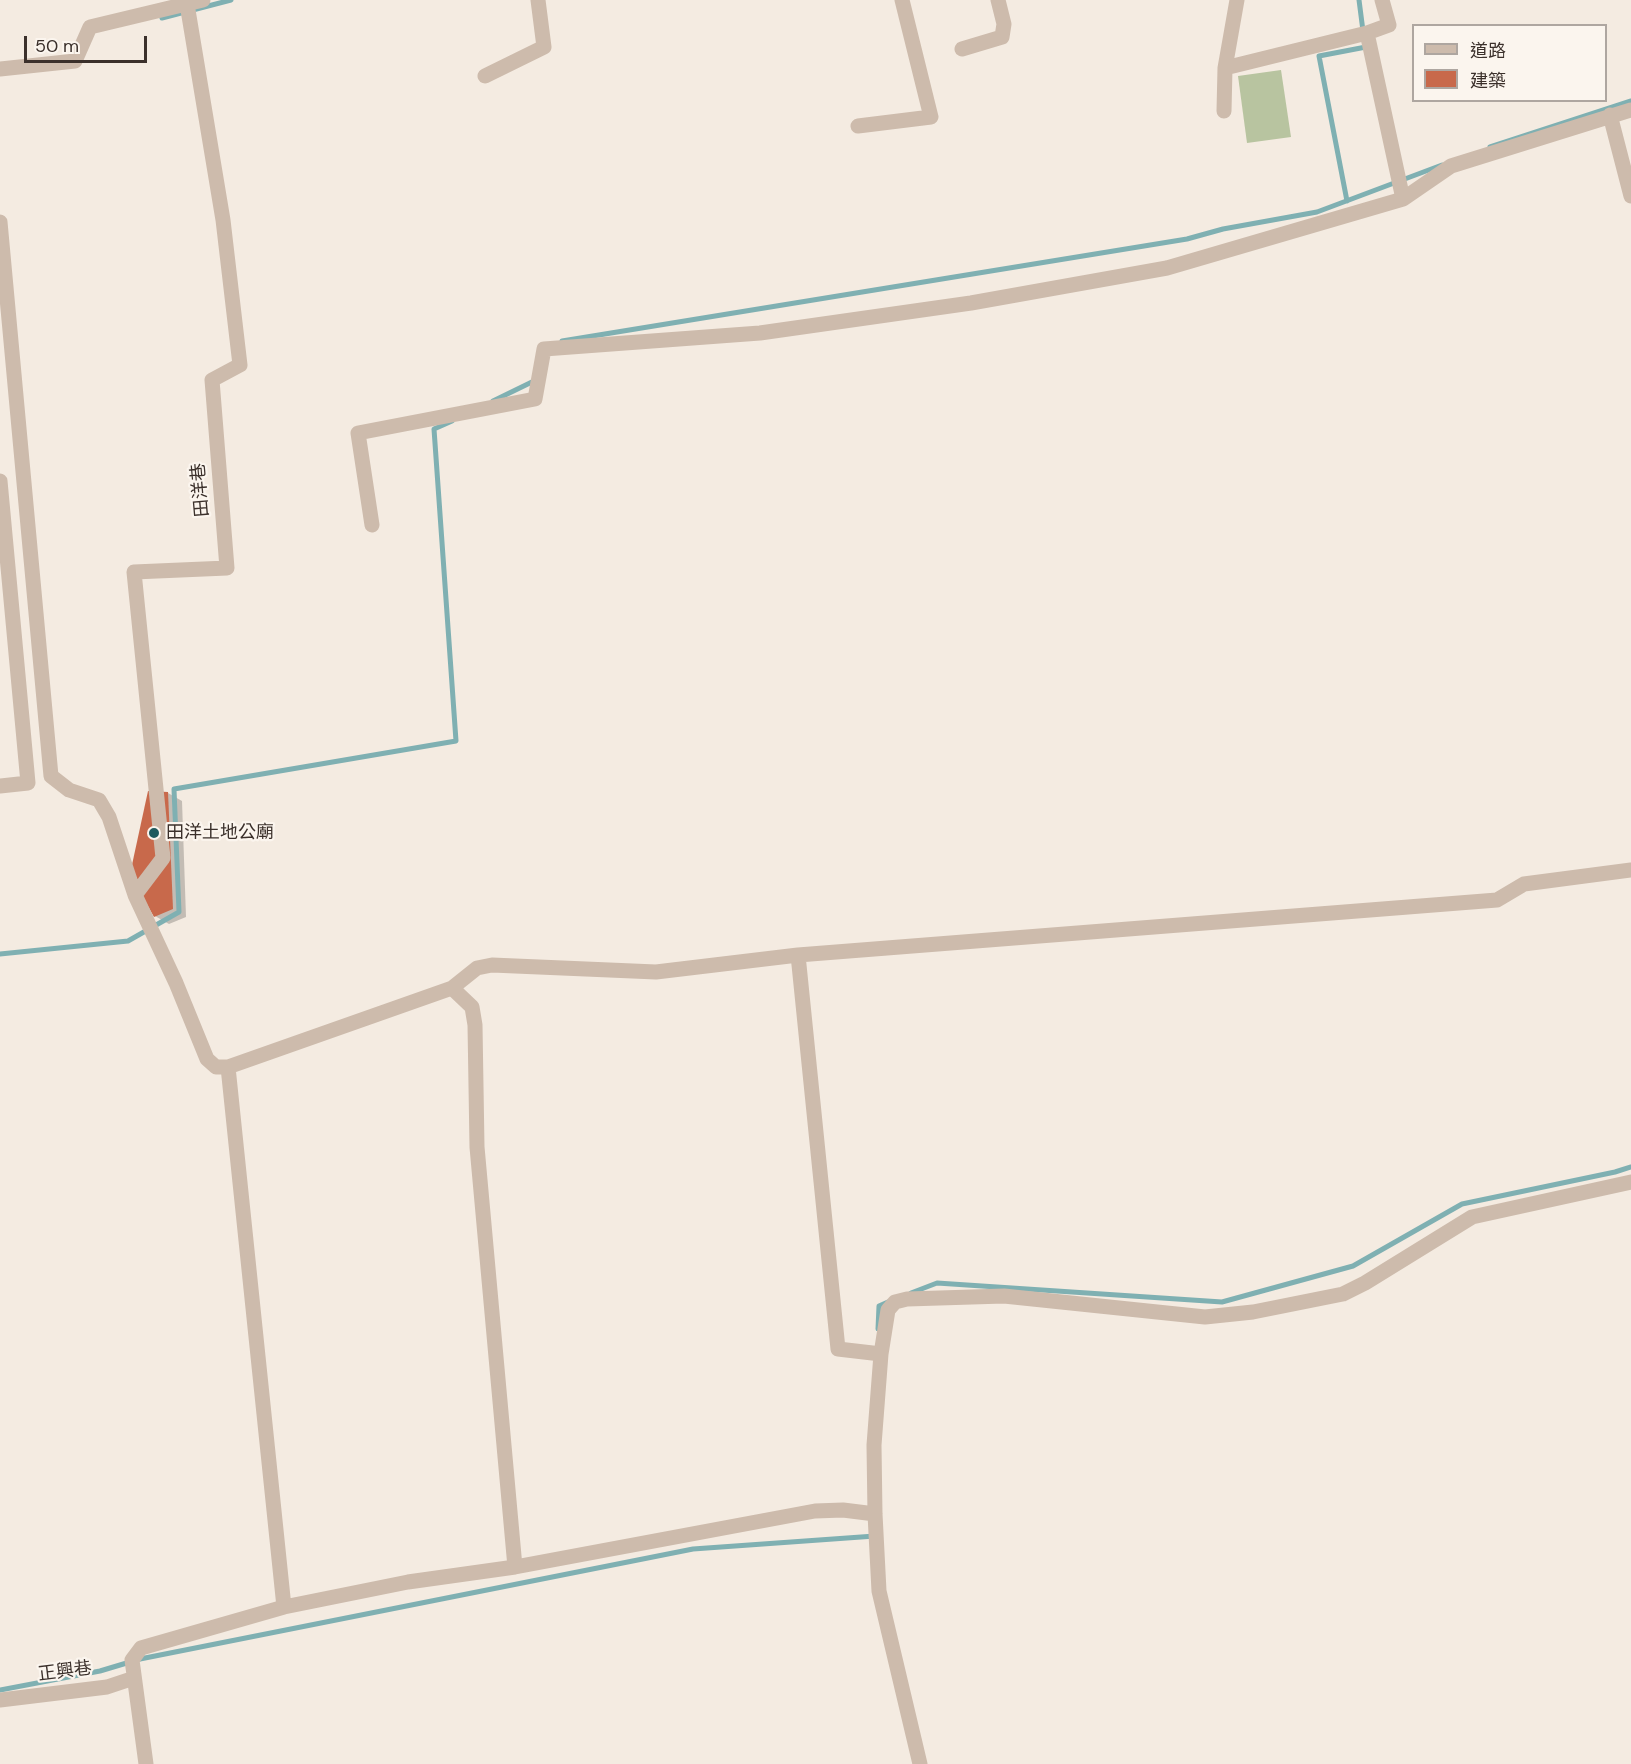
<!DOCTYPE html>
<html>
<head>
<meta charset="utf-8">
<style>
  body { margin:0 }
  #map { position:relative; width:1631px; height:1764px; overflow:hidden; background:#f4ebe1; font-family:"DM Sans","Noto Sans TC",sans-serif }
  canvas { display:block }
  .legend { position:absolute; left:1412px; top:24px; width:195px; height:78px; box-sizing:border-box; background:#fbf5ee; border:2px solid #aea6a0; margin:0; padding:8px 10px; list-style:none; font-size:18px; color:#3b302b }
  .legend li { display:flex; align-items:center; gap:12px; height:30px }
  .legend b { width:30px; border:2px solid #aea6a0 }
  .scale { position:absolute; left:24px; top:36px; width:123px; height:27px; box-sizing:border-box; border:3px solid #3b302b; border-top:0; padding-left:8px; font-size:18px; line-height:21px; white-space:nowrap; color:#3b302b; -webkit-text-stroke:4px #fbf5ee; paint-order:stroke }
</style>
</head>
<body>
<div id="map">
<canvas width="1631" height="1764"></canvas>
<ul class="legend">
<li><b style="height:8px;background:#cdbbac"></b>道路</li>
<li><b style="height:16px;background:#c8694b"></b>建築</li>
</ul>
<div class="scale">50 m</div>
</div>
<script>
const context = document.querySelector('canvas').getContext('2d');
context.lineJoin = 'round';
function paint(path, color) { context.fillStyle = color; context.fill(path, 'evenodd'); }
const poly = rows => new Path2D(rows.map(r => 'M' + r).join(''));
function trace(path, color, width, dash) { context.strokeStyle = color; context.lineWidth = width; context.lineCap = dash ? 'butt' : 'round'; context.setLineDash(dash || []); context.stroke(path); }
function drawText(font, color, halo, rows, align = 'center') {
  context.font = font + ' "DM Sans","Noto Sans TC",sans-serif'; context.lineWidth = 4.5; context.setLineDash([]); context.textBaseline = 'middle'; context.strokeStyle = halo; context.fillStyle = color; for (const [text, x, y, turn = 0] of rows) {
    context.save(); context.translate(x, y); context.rotate((+turn || 0) * Math.PI / 180); context.textAlign = isNaN(turn) ? turn : align; if (halo) context.strokeText(text, 0, 0); context.fillText(text, 0, 0); context.restore();
  }
}
paint(poly([
  [1281,70,1291,137,1247,143,1238,76]
]), '#b8c4a0');
paint(poly([
  [168,793,182,801,186,917,169,924,155,916]
]), '#0003');
trace(poly([
  [1359,0,1363,31],
  [162,18,231,0],
  [1490,147,1631,101],
  [1347,201,1319,56,1366,47,1365,43],
  [562,341,1187,239,1223,229,1317,212,1442,165],
  [493,401,536,380],
  [0,954,128,941,179,912,174,789,456,741,434,429,452,421],
  [911,1293,937,1283,1222,1302,1353,1266,1462,1204,1615,1172,1631,1167],
  [878,1329,879,1306,888,1302],
  [0,1690,100,1671,140,1659,693,1549,875,1536]
]), '#7fb0b2', 5);
paint(poly([
  [148,791,168,792,173,909,154,917,130,874]
]), '#c8694b');
trace(poly([
  [1382,0,1389,25,1367,33,1403,199],
  [962,49,1002,37,1004,24,998,0],
  [1225,68,1367,33],
  [0,69,75,61,90,27,203,0],
  [485,76,544,47,538,0],
  [1224,111,1225,68,1237,0],
  [1610,115,1631,196],
  [858,126,931,117,902,0],
  [0,222,51,776,69,790,99,800,109,817,135,895,176,983,207,1059,216,1067,228,1067,284,1607],
  [0,481,28,783,0,786],
  [372,525,358,433,535,399,544,349,760,333,971,303,1167,268,1403,199,1451,166,1631,110],
  [135,895,163,858,134,572,227,568,212,380,240,365,223,220,187,4],
  [798,955,838,1349,881,1354],
  [452,988,472,1007,475,1025,477,1147,515,1567],
  [228,1067,452,988,477,968,492,965,656,972,798,955,1497,900,1524,884,1631,870],
  [0,1700,107,1687,134,1678],
  [146,1764,132,1660,141,1648,284,1607,408,1582,515,1567,815,1511,843,1510,875,1514],
  [920,1764,879,1591,875,1514,874,1445,881,1354,888,1310,895,1302,907,1299,1004,1296,1205,1317,1253,1312,1343,1294,1365,1283,1472,1217,1631,1182]
]), '#cdbbac', 15);
for (const [x, y, r, color] of [
  [154,833,6,"#1f5a5e"]
]) { const dot = new Path2D(); dot.arc(x, y, r, 0, 2 * Math.PI); context.fillStyle = color; context.fill(dot); trace(dot, '#fbf5ee', 2); }
drawText('18px', '#3b302b', '#fbf5ee', [
  ["田洋巷",201,490,-95],
  ["正興巷",65,1672,-7]
]);
drawText('18px', '#3b302b', '#fbf5ee', [
  ["田洋土地公廟",166,833]
], 'left');
</script>
</body>
</html>
